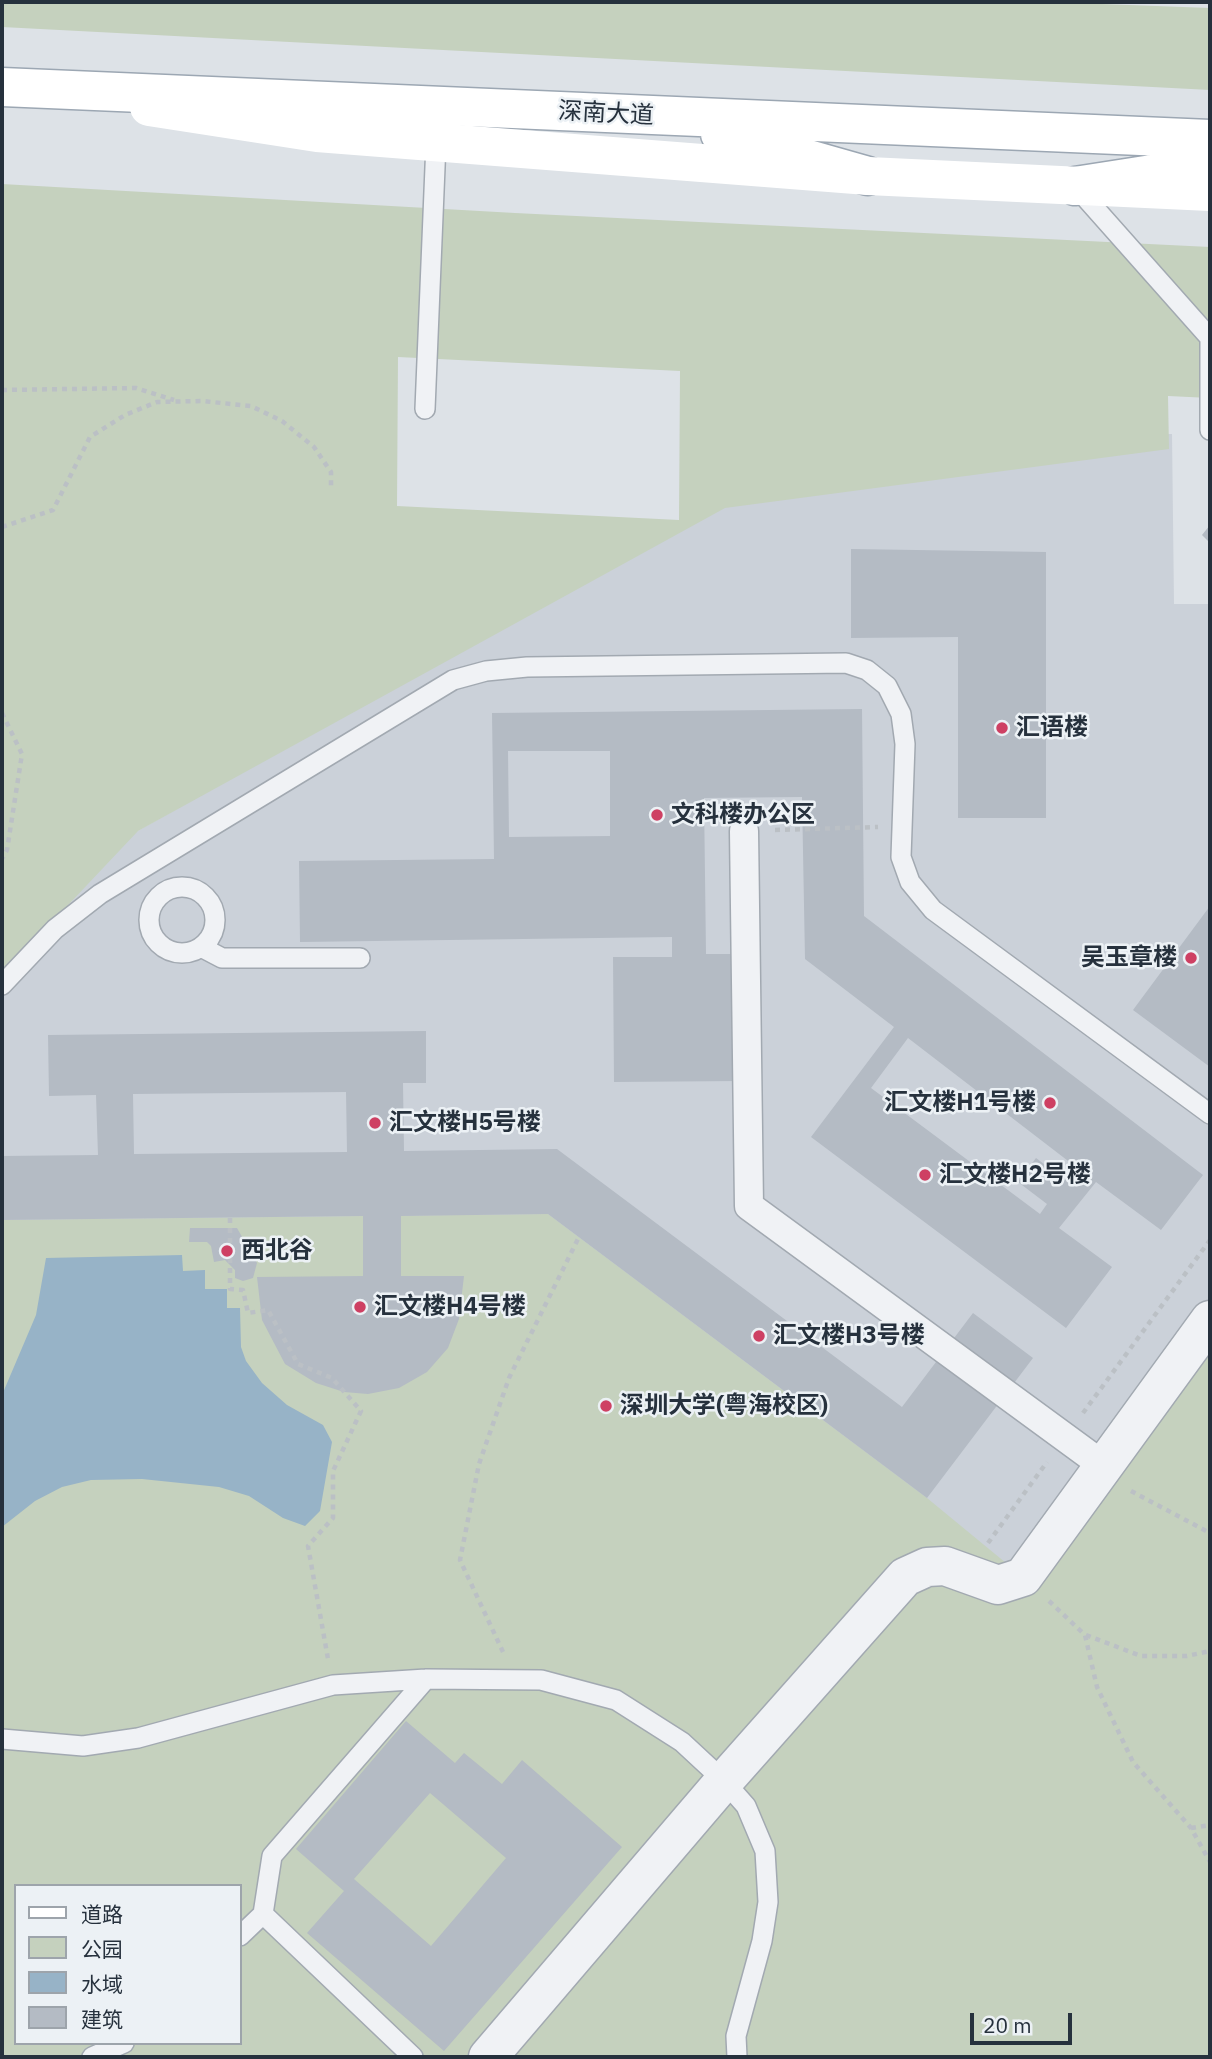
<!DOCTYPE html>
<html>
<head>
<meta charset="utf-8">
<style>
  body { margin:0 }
  #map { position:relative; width:1212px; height:2059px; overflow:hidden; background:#dde2e7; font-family:"IBM Plex Sans","Noto Sans SC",sans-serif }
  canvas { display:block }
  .frame { position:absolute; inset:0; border:4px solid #26313d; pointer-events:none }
  .legend { position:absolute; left:14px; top:1884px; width:228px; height:161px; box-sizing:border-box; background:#ecf1f5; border:2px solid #9da4ab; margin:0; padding:9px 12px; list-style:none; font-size:21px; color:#26313d }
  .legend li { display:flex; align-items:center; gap:14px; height:35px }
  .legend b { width:35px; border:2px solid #9da4ab }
  .scale { position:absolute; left:970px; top:2013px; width:102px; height:32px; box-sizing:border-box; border:4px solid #26313d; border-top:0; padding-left:9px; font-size:21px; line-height:24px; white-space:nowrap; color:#26313d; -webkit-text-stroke:5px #ecf1f5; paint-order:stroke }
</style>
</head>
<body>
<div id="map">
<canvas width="1212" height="2059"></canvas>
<div class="frame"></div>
<ul class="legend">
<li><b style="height:9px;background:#fff"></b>道路</li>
<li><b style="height:19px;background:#c5d1be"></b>公园</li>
<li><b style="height:19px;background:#97b3c7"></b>水域</li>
<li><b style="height:19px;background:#b4bbc4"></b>建筑</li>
</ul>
<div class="scale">20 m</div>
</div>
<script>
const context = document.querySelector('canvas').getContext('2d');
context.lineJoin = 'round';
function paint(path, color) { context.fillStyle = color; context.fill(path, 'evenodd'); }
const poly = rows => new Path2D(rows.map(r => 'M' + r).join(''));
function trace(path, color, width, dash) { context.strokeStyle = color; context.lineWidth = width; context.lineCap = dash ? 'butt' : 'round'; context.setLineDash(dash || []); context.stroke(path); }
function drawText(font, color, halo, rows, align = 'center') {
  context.font = font + ' "IBM Plex Sans","Noto Sans SC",sans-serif'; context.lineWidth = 5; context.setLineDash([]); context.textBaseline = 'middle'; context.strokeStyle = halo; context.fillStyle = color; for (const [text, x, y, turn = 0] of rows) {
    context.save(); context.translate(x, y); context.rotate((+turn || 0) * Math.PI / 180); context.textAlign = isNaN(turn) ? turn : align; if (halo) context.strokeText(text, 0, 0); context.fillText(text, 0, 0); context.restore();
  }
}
paint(poly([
  [1172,434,1174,604,1210,604,1210,2057,2,2057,2,927,33,890,694,517,902,437],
  [16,1886,240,1886,240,2043,16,2043]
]), '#cbd1d9');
paint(poly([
  [2,2,1048,2,1210,8,1210,90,2,27],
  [2,184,515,213,1210,247,1210,398,1168,396,1169,449,725,508,138,831,2,975],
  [398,357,680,371,679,520,397,506],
  [548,1214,927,1498,1023,1577,1210,1320,1210,2057,2,2057,2,1220],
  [16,1886,240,1886,240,2043,16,2043]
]), '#c5d1be');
paint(poly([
  [182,1255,183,1271,205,1270,205,1289,227,1289,227,1308,240,1308,241,1347,246,1361,262,1383,287,1405,323,1425,332,1442,320,1511,305,1526,283,1518,249,1496,219,1487,142,1479,91,1480,62,1487,35,1501,2,1527,2,1395,36,1315,46,1258]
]), '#97b3c7');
paint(poly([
  [1210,525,1210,543,1202,535],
  [851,549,1046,552,1046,818,958,818,958,637,851,638],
  [862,709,864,916,1203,1175,1161,1230,1096,1182,1059,1228,1112,1267,1066,1328,811,1137,894,1027,805,959,802,797,704,798,706,954,738,954,740,1081,614,1082,613,957,672,957,672,937,300,942,299,861,494,859,492,713],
  [508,751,610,751,610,836,509,837],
  [908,1038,1076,1167,1065,1180,1036,1158,1018,1182,1047,1204,1040,1214,871,1088],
  [1210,906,1210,1067,1133,1010],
  [426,1031,426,1083,403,1083,404,1151,557,1149,902,1407,973,1313,1033,1358,927,1498,548,1214,401,1216,401,1276,464,1276,459,1319,448,1348,427,1372,399,1388,368,1394,344,1392,316,1383,285,1364,262,1320,257,1277,363,1276,363,1216,2,1220,2,1156,98,1155,96,1095,49,1096,48,1035],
  [346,1092,347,1152,134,1154,133,1094],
  [190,1228,237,1228,257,1263,253,1278,243,1281,235,1278,235,1270,225,1260,214,1262,211,1246,207,1242,189,1242],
  [406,1721,455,1763,464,1753,502,1784,522,1760,622,1847,444,2051,307,1933,344,1891,296,1849],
  [430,1793,506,1858,431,1946,354,1879]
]), '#b4bbc4');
const service = poly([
  [1076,187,1210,338,1210,430],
  [425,409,436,143],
  '149 920a33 33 0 1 1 66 0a33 33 0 1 1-66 0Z',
  [201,947,222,958,360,958],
  [2,985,55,929,100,894,453,680,486,671,527,667,846,663,867,670,887,686,901,714,905,744,901,857,910,882,933,910,1210,1114],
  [2,1739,83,1746,138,1738,333,1685,426,1679,541,1680,616,1700,682,1742,724,1781,746,1806,765,1851,768,1902,762,1941,736,2036,737,2057],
  [240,1936,263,1914],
  [92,2057,124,2043],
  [413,2057,263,1914,272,1856,426,1679]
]);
const pedestrian = poly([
  [744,831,749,1206,1104,1466]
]);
const minor = poly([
  [488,2057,724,1781,905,1577,927,1567,945,1566,998,1585,1023,1577,1210,1320]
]);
const primary = poly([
  [2,87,1210,139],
  [720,134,868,176],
  [1075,186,1210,165]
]);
trace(service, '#a2a9b1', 22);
trace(pedestrian, '#a2a9b1', 31);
trace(minor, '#a2a9b1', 41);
trace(primary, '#9ca7b3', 41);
trace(poly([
  [2,390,136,388,174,400],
  [2,527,53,510,90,437,125,415,157,402,202,401,251,406,282,421,314,447,331,472,331,490],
  [2,713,22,754,7,850,2,859],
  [775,830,878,827],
  [230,1218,230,1289,243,1290,248,1313,268,1310,298,1364,332,1378,361,1411,333,1471,333,1518,308,1546,328,1659],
  [1083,1413,1210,1240],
  [1131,1491,1210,1533],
  [988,1543,1047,1462],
  [1049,1601,1085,1635,1097,1687,1133,1762,1191,1828,1210,1862],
  [1086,1635,1141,1656,1187,1656,1210,1651],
  [503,1652,460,1560,479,1464,509,1378,579,1237],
  [1191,1828,1210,1825]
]), '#bbc0c5', 4.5, [5, 5]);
trace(service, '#f0f2f5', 19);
trace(pedestrian, '#f0f2f5', 28);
trace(minor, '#f0f2f5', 38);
trace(poly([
  [149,107,317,133,868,176,1210,192]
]), '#fff', 38);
trace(primary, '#fff', 38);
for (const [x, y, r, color] of [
  [1002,728,7,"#ce4063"],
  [657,815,7,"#ce4063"],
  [1191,958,7,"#ce4063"],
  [1050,1103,7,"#ce4063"],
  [375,1123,7,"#ce4063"],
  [925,1175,7,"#ce4063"],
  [227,1251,7,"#ce4063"],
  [360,1307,7,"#ce4063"],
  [759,1336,7,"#ce4063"],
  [606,1406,7,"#ce4063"]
]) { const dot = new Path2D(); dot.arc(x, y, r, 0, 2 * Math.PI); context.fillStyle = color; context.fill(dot); trace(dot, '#ecf1f5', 2.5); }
drawText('24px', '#26313d', '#ecf1f5', [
  ["深南大道",606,114,3]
]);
drawText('bold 24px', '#26313d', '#ecf1f5', [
  ["汇语楼",1016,728],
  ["文科楼办公区",671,815],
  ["吴玉章楼",1177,958,"right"],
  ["汇文楼H1号楼",1036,1103,"right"],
  ["汇文楼H5号楼",389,1123],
  ["汇文楼H2号楼",939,1175],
  ["西北谷",241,1251],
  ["汇文楼H4号楼",374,1307],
  ["汇文楼H3号楼",773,1336],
  ["深圳大学(粤海校区)",620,1406]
], 'left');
</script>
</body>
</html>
